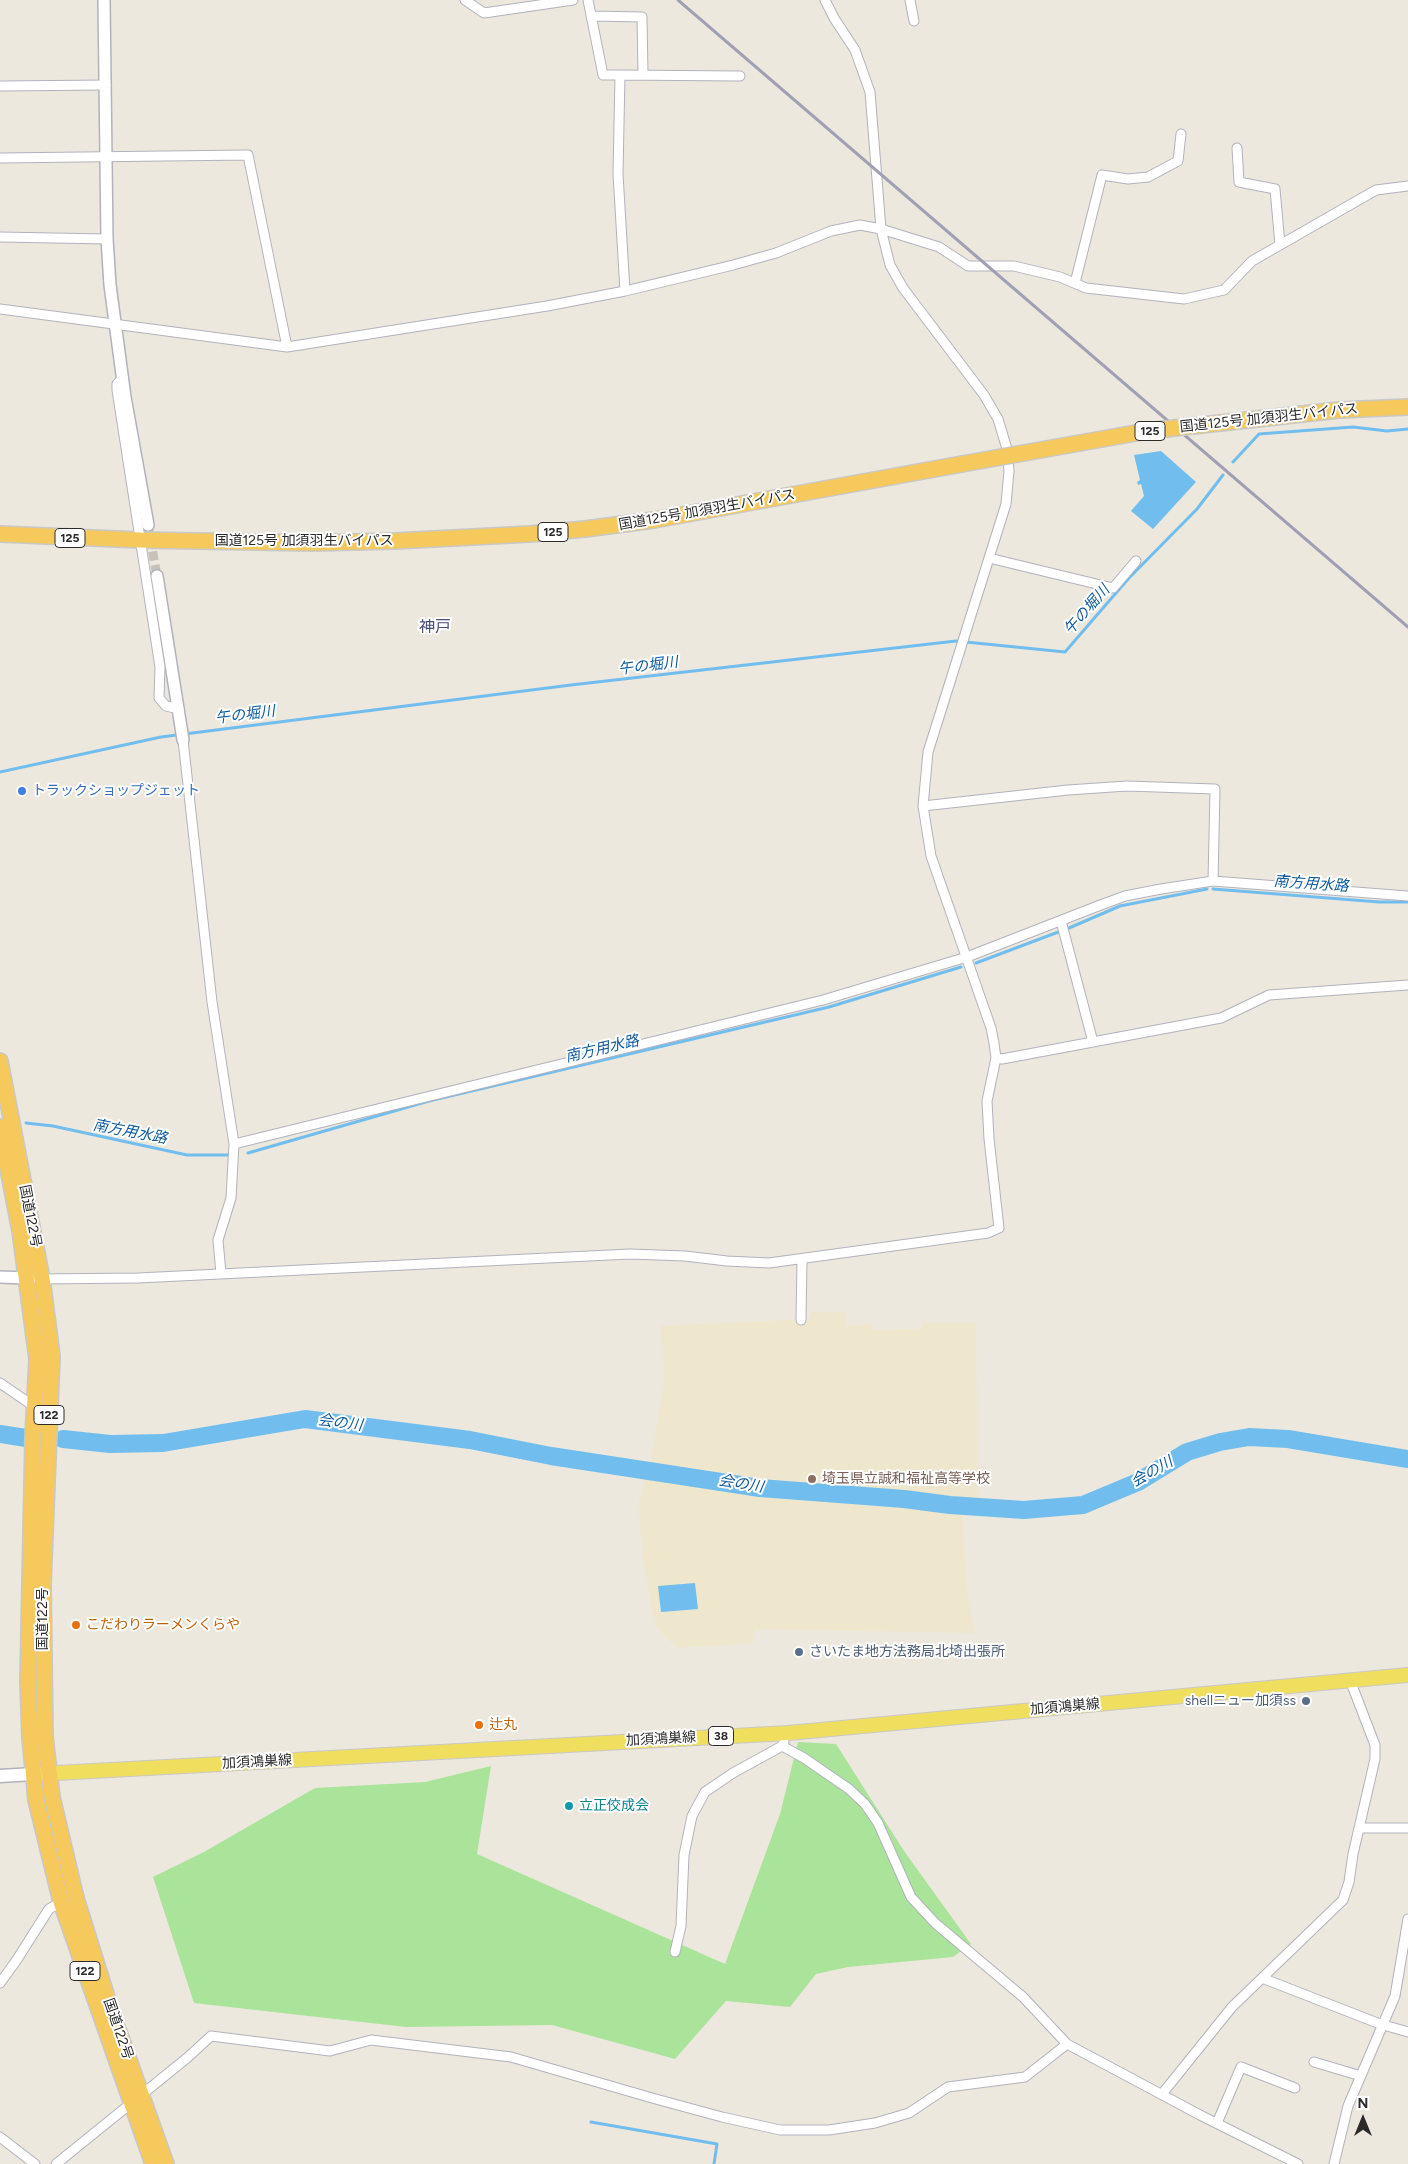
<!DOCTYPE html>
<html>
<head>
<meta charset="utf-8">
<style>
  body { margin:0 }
  #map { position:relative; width:1408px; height:2164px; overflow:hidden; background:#ede8dd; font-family:Figtree,sans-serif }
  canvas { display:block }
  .north { position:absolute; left:1338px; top:2094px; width:50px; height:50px; -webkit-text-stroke:4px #fff; paint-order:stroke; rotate:0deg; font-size:14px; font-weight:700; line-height:20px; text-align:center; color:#2b2b2b }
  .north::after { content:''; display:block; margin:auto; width:18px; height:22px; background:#2b2b2b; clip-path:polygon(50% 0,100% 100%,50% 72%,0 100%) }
</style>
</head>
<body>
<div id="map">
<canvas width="1408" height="2164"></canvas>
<div class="north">N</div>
</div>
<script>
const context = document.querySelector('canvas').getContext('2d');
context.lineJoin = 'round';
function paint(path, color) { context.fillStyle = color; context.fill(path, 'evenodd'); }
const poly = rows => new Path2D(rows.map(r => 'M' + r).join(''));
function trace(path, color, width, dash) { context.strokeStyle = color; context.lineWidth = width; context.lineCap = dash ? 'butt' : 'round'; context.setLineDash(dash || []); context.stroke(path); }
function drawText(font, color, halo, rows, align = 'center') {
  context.font = font + ' Figtree,"Noto Sans JP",sans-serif'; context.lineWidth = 4; context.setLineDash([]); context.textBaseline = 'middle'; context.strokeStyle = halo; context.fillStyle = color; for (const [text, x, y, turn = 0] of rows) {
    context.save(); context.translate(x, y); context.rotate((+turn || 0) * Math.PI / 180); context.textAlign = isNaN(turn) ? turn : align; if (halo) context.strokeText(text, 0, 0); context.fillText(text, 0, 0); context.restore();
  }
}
paint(poly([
  [811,1312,846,1312,846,1326,872,1324,873,1330,921,1329,923,1323,976,1323,978,1499,961,1499,966,1577,970,1610,976,1633,754,1629,753,1643,676,1648,655,1625,643,1559,638,1505,651,1459,665,1377,660,1326,809,1319]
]), '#eee7cd');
paint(poly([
  [798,1742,836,1744,904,1851,971,1944,953,1957,848,1967,816,1974,790,2007,726,2001,675,2059,552,2025,406,2027,194,2003,153,1877,204,1852,315,1788,425,1782,491,1766,477,1854,725,1964,780,1814]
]), '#aae39a');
paint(poly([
  [1161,451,1196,482,1153,529,1131,511,1144,496,1141,484,1138,485,1137,482,1140,480,1134,455],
  [695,1583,698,1609,661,1612,658,1586]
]), '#71beee');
trace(poly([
  [1233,462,1259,434,1353,427,1387,431,1408,429],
  [0,772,161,737,571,685,956,641,1065,652,1129,578,1197,509,1223,475],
  [1213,889,1379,902,1408,902],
  [1069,928,1120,906,1207,889],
  [976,963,1061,931],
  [26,1123,53,1126,187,1155,230,1155],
  [248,1153,429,1101,829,1007,961,967],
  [591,2122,717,2144,714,2164]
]), '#71beee', 3);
trace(poly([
  [0,1434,26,1438],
  [63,1439,110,1444,163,1443,305,1419,470,1440,551,1456,760,1488,904,1499,950,1505,1024,1510,1083,1505,1138,1482,1187,1452,1220,1442,1249,1437,1288,1439,1408,1459]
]), '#71beee', 18);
trace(poly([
  [148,525,157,576]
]), '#c6c2b9', 9, [9, 4.5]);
const minor = poly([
  [465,0,484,13,573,0],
  [588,0,603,75,620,75,618,174,625,291],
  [910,0,914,21],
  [591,16,642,17,643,75],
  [620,75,740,76],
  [0,86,106,85],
  [1237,148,1239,182,1275,189,1280,245],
  [0,158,248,155,287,347],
  [0,237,107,239],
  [1075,283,1102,175,1128,179,1148,177,1178,161,1181,134],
  [0,309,287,347,547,306,625,291,733,265,776,253,831,231,860,225,881,229,939,247,968,266,1014,266,1060,277,1086,288,1184,299,1224,290,1252,261,1376,190,1408,186],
  [123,378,117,384,117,390,160,667,159,698,166,706,179,709],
  [989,558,1113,588,1136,561],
  [183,740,212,1002,234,1144,231,1198,218,1240,221,1274],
  [923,806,1068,790,1127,786,1215,789,1213,881],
  [1061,921,1093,1042],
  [996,1058,1002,1059,1221,1018,1269,995,1408,985],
  [234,1144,823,1000,967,957,1098,906,1125,896,1161,889,1213,881,1408,896],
  [37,1279,138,1278,630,1254,685,1256,727,1261,769,1263,988,1233,999,1228,989,1139,987,1101,996,1058,994,1043,991,1028,931,856,923,806,928,752,1006,504,1009,471,1007,449,998,419,984,395,903,288,890,265,881,229,870,92,855,50,834,18,825,0],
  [801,1320,802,1260],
  [0,1383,35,1407],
  [782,1746,804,1758,849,1789,865,1804,878,1823,911,1897,935,1923,1023,1997,1067,2044,1200,2115,1298,2164],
  [1360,1828,1408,1828],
  [675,1952,681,1926,684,1855,692,1816,705,1792,733,1773,782,1746,784,1742],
  [1262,1978,1380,2024,1408,2032],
  [0,1983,16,1961,49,1909,61,1902],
  [1314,2062,1361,2076],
  [1162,2094,1232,2007,1343,1900,1349,1882,1353,1854,1375,1759,1375,1745,1350,1680],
  [1217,2123,1241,2067,1295,2088],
  [0,2137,35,2164],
  [56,2164,187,2058,211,2036,330,2051,371,2040,511,2057,652,2098,722,2117,780,2130,829,2130,875,2123,909,2113,948,2087,1025,2077,1067,2044],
  [1334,2164,1348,2106,1395,1996,1408,1919]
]);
const tertiary = poly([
  [104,0,107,239,110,285,125,397,148,525],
  [157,576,183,740],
  [0,1277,27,1278]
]);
const secondary = poly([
  [0,1776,33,1774]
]);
const primary = poly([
  [38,1774,788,1733,1408,1675]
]);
const trunk = poly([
  [1339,410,1408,407],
  [0,534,140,540,313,543,395,541,530,534,585,529,654,520,962,464],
  [0,1061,42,1279,52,1356,43,1584,45,1737,52,1797,76,1898,110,2007,166,2164],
  [0,1127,20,1231,37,1359,33,1437,28,1681,30,1738,36,1800,61,1902,153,2164]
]);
trace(minor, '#b1b2be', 11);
trace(tertiary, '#b1b2be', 14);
trace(secondary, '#b1b2be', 15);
trace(primary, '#c8c8c8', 16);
trace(trunk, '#c8c8c8', 18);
trace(minor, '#fff', 9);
trace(tertiary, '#fff', 11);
trace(secondary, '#fff', 12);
trace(primary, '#f0df5f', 14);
trace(trunk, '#f6c95c', 15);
trace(poly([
  [678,0,1408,627]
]), '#a0a0b5', 3);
const trunkBridge = poly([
  [962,464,1147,431,1339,410]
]);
trace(trunkBridge, '#c8c8c8', 18, []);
trace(trunkBridge, '#f6c95c', 15);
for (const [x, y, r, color] of [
  [22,791,5,"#3f7fe0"],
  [812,1479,5,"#8d6e63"],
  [76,1625,5,"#e8710a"],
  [799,1652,5,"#5c6f8a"],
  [1306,1701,5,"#5c6f8a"],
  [479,1725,5,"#e8710a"],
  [569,1806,5,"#0f9aa8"]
]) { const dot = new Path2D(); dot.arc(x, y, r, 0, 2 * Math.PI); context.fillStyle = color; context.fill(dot); trace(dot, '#fff', 2); }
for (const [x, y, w] of [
  [1150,431,30],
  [553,532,30],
  [70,538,30],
  [49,1415,30],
  [721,1736,25],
  [85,1971,30]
]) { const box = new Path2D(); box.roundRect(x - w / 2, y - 9.5, w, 19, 4); context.fillStyle = '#fff'; context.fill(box); trace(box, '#2b2b2b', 1); }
drawText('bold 12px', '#2b2b2b', null, [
  ["125",1150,431],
  ["125",553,532],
  ["125",70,538],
  ["122",49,1415],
  ["38",721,1736],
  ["122",85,1971]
]);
drawText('14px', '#2b2b2b', '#fff', [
  ["国道125号 加須羽生バイパス",1269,418,-6],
  ["国道125号 加須羽生バイパス",707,510,-10],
  ["国道125号 加須羽生バイパス",304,541],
  ["国道122号",30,1216,79],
  ["国道122号",43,1619,-90],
  ["加須鴻巣線",1065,1707,-5],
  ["加須鴻巣線",661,1739,-3],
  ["加須鴻巣線",257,1762,-3],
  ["国道122号",118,2029,71]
]);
drawText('14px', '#366cbe', '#fff', [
  ["トラックショップジェット",32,791]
], 'left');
drawText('14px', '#785e54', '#fff', [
  ["埼玉県立誠和福祉高等学校",822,1479]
], 'left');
drawText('14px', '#c56008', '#fff', [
  ["こだわりラーメンくらや",86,1625],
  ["辻丸",489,1725]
], 'left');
drawText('14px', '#4e5e75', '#fff', [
  ["さいたま地方法務局北埼出張所",809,1652],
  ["shellニュー加須ss",1296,1701,"right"]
], 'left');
drawText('14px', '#0d838f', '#fff', [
  ["立正佼成会",579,1806]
], 'left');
drawText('italic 15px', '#0e5a9c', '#fff', [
  ["午の堀川",1087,610,-49],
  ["午の堀川",648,666,-7],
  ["午の堀川",245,715,-7],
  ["南方用水路",1311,884,4],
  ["南方用水路",602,1049,-13],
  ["南方用水路",130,1132,11],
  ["会の川",340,1423,7],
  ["会の川",1152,1472,-30],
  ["会の川",741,1484,9]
]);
drawText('16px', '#4b4e7c', '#fff', [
  ["神戸",435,627]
]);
</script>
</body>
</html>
